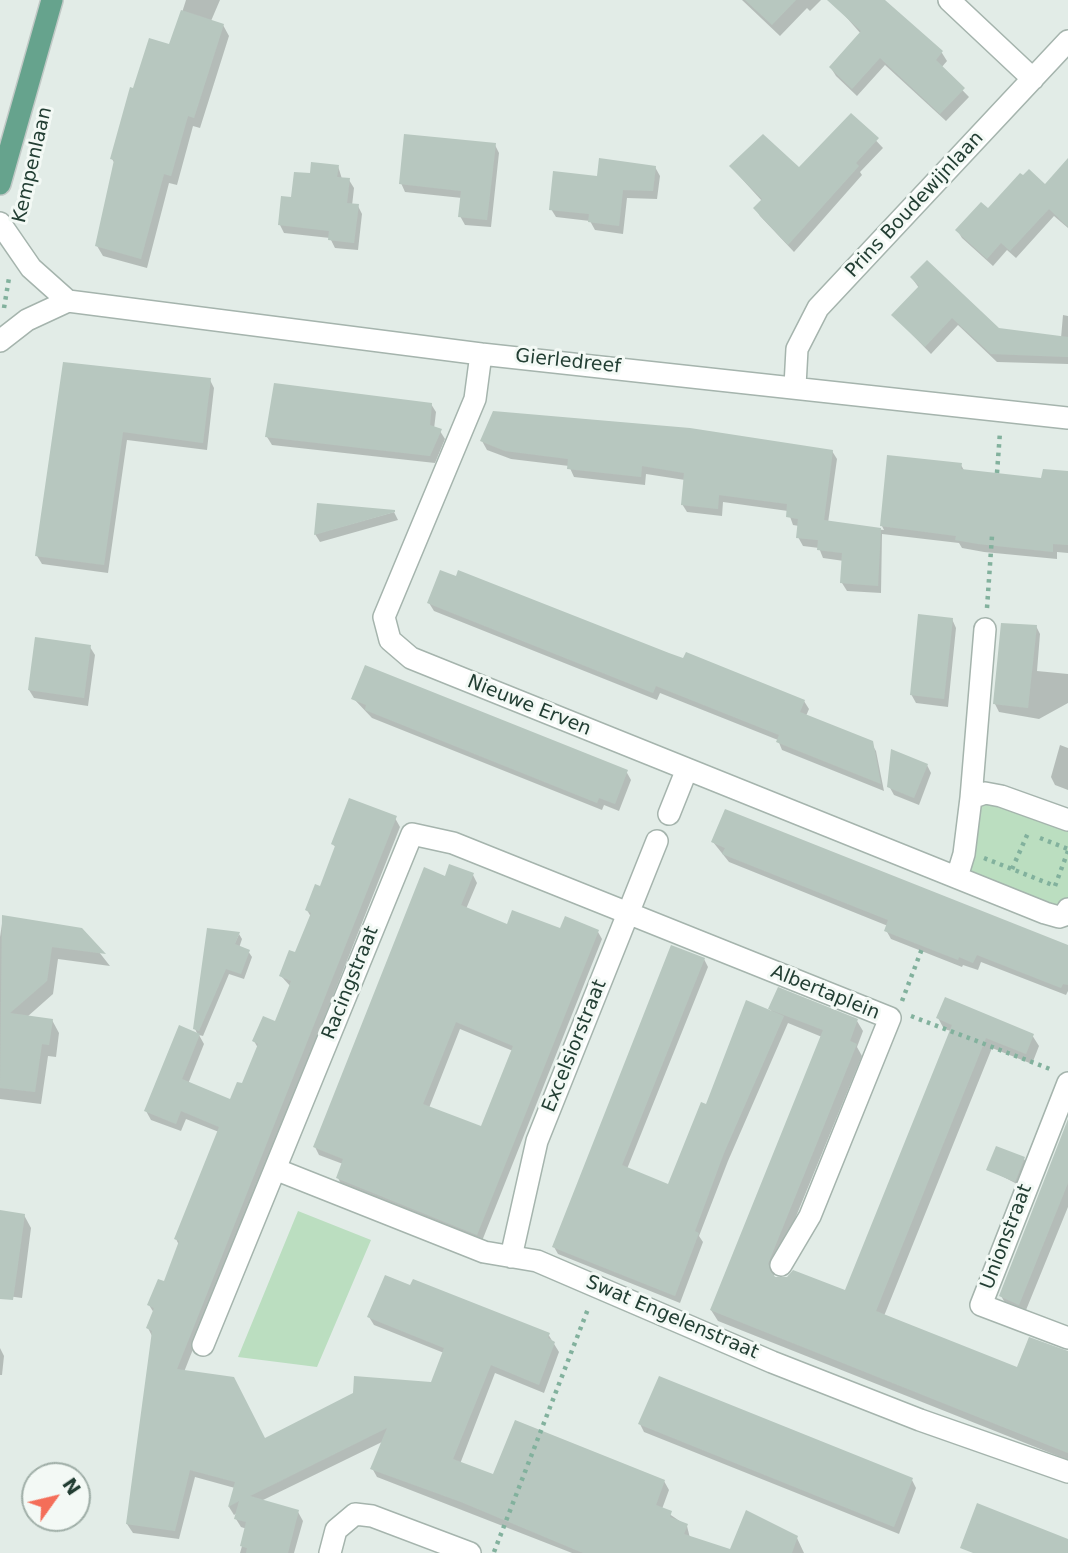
<!DOCTYPE html>
<html>
<head>
<meta charset="utf-8">
<style>
  body { margin:0 }
  #map { position:relative; width:1068px; height:1553px; overflow:hidden; background:#e2ece7; font-family:"DejaVu Sans",sans-serif }
  canvas { display:block }
  .north { position:absolute; left:21px; top:1462px; width:70px; height:70px; box-sizing:border-box; background:#f3f9f5; border:2px solid #9faea7; border-radius:50%; rotate:56deg; font-size:19px; font-weight:700; line-height:28px; text-align:center; color:#223e33 }
  .north::after { content:''; display:block; margin:auto; width:24px; height:32px; background:#f46e59; clip-path:polygon(50% 0,100% 100%,50% 72%,0 100%) }
</style>
</head>
<body>
<div id="map">
<canvas width="1068" height="1553"></canvas>
<div class="north">N</div>
</div>
<script>
const context = document.querySelector('canvas').getContext('2d');
context.lineJoin = 'round';
function paint(path, color) { context.fillStyle = color; context.fill(path, 'evenodd'); }
const poly = rows => new Path2D(rows.map(r => 'M' + r).join(''));
function trace(path, color, width, dash) { context.strokeStyle = color; context.lineWidth = width; context.lineCap = dash ? 'butt' : 'round'; context.setLineDash(dash || []); context.stroke(path); }
function drawText(font, color, halo, rows, align = 'center') {
  context.font = font + ' "DejaVu Sans",sans-serif'; context.lineWidth = 6; context.setLineDash([]); context.textBaseline = 'middle'; context.strokeStyle = halo; context.fillStyle = color; for (const [text, x, y, turn = 0] of rows) {
    context.save(); context.translate(x, y); context.rotate((+turn || 0) * Math.PI / 180); context.textAlign = isNaN(turn) ? turn : align; if (halo) context.strokeText(text, 0, 0); context.fillText(text, 0, 0); context.restore();
  }
}
paint(poly([
  [971,798,1068,820,1068,909,957,877],
  [298,1211,371,1240,317,1367,238,1357]
]), '#bbdec0');
paint(poly([
  [186,0,220,0,211,21,223,25,229,36,200,128,193,126,177,185,169,183,147,268,103,256,97,246,115,164,112,159,134,90,171,47],
  [742,0,821,0,810,11,807,8,780,36],
  [850,0,883,0,942,53,947,61,941,68,969,97,946,121,885,65,857,96,836,76,831,68,861,34,840,10],
  [852,115,883,148,860,172,862,175,794,252,760,216,755,208,762,201,731,167,799,170],
  [495,145,499,153,491,227,465,225,460,216,462,198,405,192,401,183],
  [1068,161,1068,228,1054,216,1016,258,1007,250,993,266,962,238,957,230,988,210,1045,186],
  [338,166,342,179,349,180,354,188,352,206,358,206,362,214,358,250,335,248,330,238,284,233,280,225,293,199,312,175],
  [655,167,660,176,657,199,627,198,623,234,595,230,590,221,556,217,551,209,599,178],
  [912,278,998,330,1061,338,1063,315,1068,316,1068,364,997,362,958,325,931,354,893,315,919,288],
  [64,364,210,380,214,388,207,450,127,440,108,573,42,564,37,556],
  [431,404,436,412,434,429,440,431,445,439,435,463,272,445,267,437],
  [482,441,832,451,837,459,828,523,884,530,882,526,961,465,965,472,1043,480,1068,473,1068,553,1057,552,1057,559,984,552,962,548,959,543,882,534,881,593,847,591,842,583,844,561,823,558,819,548,803,546,798,537,799,526,793,525,788,511,723,502,722,516,687,512,682,504,685,480,646,474,645,485,574,477,569,466,511,459,487,450],
  [394,512,398,520,320,542,315,534],
  [429,603,804,701,809,709,806,716,871,743,876,751,884,791,782,750,778,740,660,693,657,700,434,611],
  [952,619,956,628,948,707,916,703,911,694],
  [1036,626,1040,634,1037,671,1068,674,1068,703,1039,719,999,712,995,704],
  [90,647,95,655,88,706,34,698,29,690],
  [353,698,626,771,631,780,619,811,604,805,602,810,372,718],
  [1060,745,1068,748,1068,790,1055,785,1051,777],
  [927,765,931,773,919,805,894,795,889,786],
  [395,818,400,827,184,1372,265,1440,432,1384,444,1353,374,1325,369,1317,548,1334,559,1352,544,1393,495,1373,460,1464,494,1477,664,1481,669,1490,662,1509,687,1526,690,1538,731,1551,797,1538,804,1553,572,1553,377,1477,372,1468,384,1441,261,1501,298,1512,303,1521,294,1553,240,1553,247,1529,241,1527,236,1519,237,1513,234,1515,229,1507,235,1488,195,1477,179,1539,133,1533,127,1524,153,1338,148,1328,154,1313,149,1305,165,1284,179,1245,176,1239,219,1132,186,1119,181,1131,151,1120,146,1111,198,1035,195,1029,239,934,242,939,239,948,248,951,252,957,244,979,229,974,203,1036,199,1035,204,1044,188,1084,231,1101,243,1085,258,1048,254,1041,276,1024,291,987,281,976,296,955,311,917,307,910,321,888,336,848,333,844],
  [713,842,1068,947,1068,991,1066,995,981,962,978,970,963,965,962,967,891,939,886,930,888,926,729,862],
  [473,875,477,883,466,909,508,926,598,932,602,939,482,1241,342,1186,338,1178,343,1164,319,1155,315,1147,446,878],
  [460,1029,513,1051,482,1129,429,1108],
  [3,917,81,929,110,966,58,959,53,994,27,1017,52,1020,59,1033,56,1057,48,1056,41,1104,0,1099,0,937],
  [704,959,708,967,627,1169,669,1186,707,1106,773,1013,770,1009,857,1021,863,1031,857,1047,862,1056,774,1270,774,1278,846,1292,951,1031,944,1029,938,1018,1032,1035,1039,1046,1032,1064,992,1048,884,1316,1018,1370,1068,1351,1068,1460,718,1321,711,1310,822,1037,788,1023,728,1161,699,1236,703,1242,680,1303,558,1254,554,1247],
  [1068,1124,1068,1207,1024,1315,1007,1306,1001,1296],
  [1024,1159,1026,1162,1017,1184,988,1169],
  [0,1212,24,1215,31,1228,22,1298,0,1295],
  [0,1348,4,1356,2,1375,0,1375],
  [640,1424,912,1480,916,1488,899,1534,644,1432]
]), '#0003');
paint(poly([
  [745,0,796,0,772,25],
  [827,0,885,0,943,51,936,60,965,88,940,114,880,58,852,89,829,67,861,31],
  [181,10,224,24,194,118,188,116,172,173,171,176,164,174,141,259,95,246,114,160,110,159,130,87,133,88,149,38,169,44],
  [851,113,879,138,856,163,859,166,788,245,753,208,762,199,729,166,763,134,799,167],
  [404,134,496,143,487,220,458,217,461,191,399,184],
  [599,158,656,166,653,191,623,190,619,226,588,222,589,214,549,210,553,171,597,176],
  [1068,158,1068,227,1049,209,1010,251,1001,243,987,259,955,230,981,202,988,208,1020,173,1023,175,1029,169,1045,184],
  [311,162,339,165,337,177,350,178,347,203,359,204,354,243,328,240,329,231,278,225,281,196,291,197,294,172,310,173],
  [927,260,999,328,1068,337,1068,357,991,354,952,318,925,347,891,315,919,286,910,277],
  [63,362,211,378,203,443,123,432,104,565,35,556],
  [274,383,432,403,430,425,442,429,430,456,265,437],
  [493,411,690,428,833,450,824,520,881,528,878,586,840,583,842,553,817,550,818,540,796,538,798,519,786,517,787,504,719,495,718,509,681,505,684,473,642,466,641,477,567,469,568,459,505,451,480,441],
  [887,455,962,463,961,469,1041,478,1043,469,1068,471,1068,545,1053,544,1053,552,978,544,955,540,956,536,880,526],
  [317,503,395,510,395,512,314,535],
  [440,570,456,576,458,570,669,653,683,658,686,652,805,700,800,712,873,741,881,784,776,742,779,735,681,696,656,686,653,693,427,603],
  [918,614,953,618,944,699,910,695],
  [1001,623,1037,625,1028,708,993,704],
  [35,637,91,645,84,698,28,690],
  [365,665,628,770,615,804,599,798,597,803,365,710,366,705,351,699],
  [891,749,928,764,914,798,887,787],
  [349,798,397,816,177,1369,234,1377,265,1438,353,1393,354,1376,431,1382,444,1348,367,1317,385,1275,410,1285,413,1279,550,1333,548,1338,555,1342,539,1385,491,1365,453,1459,493,1474,515,1420,665,1480,656,1505,672,1511,670,1517,688,1524,684,1534,730,1549,746,1510,798,1536,792,1553,583,1553,461,1502,370,1469,387,1428,250,1496,299,1510,288,1553,246,1553,247,1548,240,1546,246,1522,234,1519,239,1501,228,1507,235,1482,190,1470,175,1531,126,1524,152,1331,146,1328,154,1308,147,1305,158,1279,164,1281,179,1241,174,1239,219,1127,181,1111,176,1124,144,1111,179,1025,200,1034,182,1079,230,1099,237,1082,242,1083,258,1044,252,1041,263,1016,275,1021,291,981,279,976,289,950,295,952,311,913,305,910,315,884,320,886,335,846,331,844],
  [725,809,1068,945,1068,985,1063,984,1061,988,977,955,973,963,959,957,958,960,884,931,888,920,722,854,725,848,711,842],
  [449,864,474,873,461,905,507,924,512,910,560,928,565,916,599,930,477,1235,336,1178,343,1159,313,1147,424,867,445,876],
  [456,1022,513,1046,481,1126,423,1104],
  [2,915,82,928,106,954,52,947,47,981,10,1013,53,1019,49,1045,42,1044,35,1092,0,1088],
  [207,928,240,932,235,944,250,950,241,974,226,969,199,1031,193,1029],
  [671,945,705,958,622,1165,668,1184,701,1102,706,1104,746,1000,784,1016,724,1153,695,1231,699,1233,675,1296,552,1247],
  [778,987,858,1019,850,1041,857,1044,768,1264,775,1277,787,1277,793,1270,845,1290,952,1025,936,1018,945,997,1034,1034,1026,1054,986,1038,876,1311,1017,1367,1029,1337,1068,1351,1068,1453,710,1310,823,1030,768,1009],
  [1068,1119,1068,1183,1019,1305,999,1296],
  [996,1146,1025,1157,1015,1182,986,1170],
  [0,1210,25,1214,13,1300,0,1299],
  [659,1376,913,1478,894,1527,638,1424],
  [977,1503,1068,1539,1068,1553,973,1553,960,1548]
]), '#b7c7bf');
const minor = poly([
  [949,0,1033,79],
  [0,223,31,268,68,301],
  [0,341,27,320,68,301,481,354,1068,418],
  [481,354,475,399,384,617,390,640,411,658,1045,913,1059,917,1065,915,1068,909],
  [795,386,797,349,818,308,1068,41],
  [971,798,985,629],
  [669,814,687,769],
  [957,877,964,854,971,798,985,793,1001,796,1068,820],
  [1068,1083,981,1305,1068,1338],
  [275,1169,484,1252,537,1261,772,1362,920,1420,1068,1472],
  [511,1257,537,1141,657,841],
  [203,1345,412,834,453,843,890,1018,810,1216,781,1265],
  [330,1553,336,1530,355,1514,372,1516,470,1553]
]);
const primary = poly([
  [0,184,52,0]
]);
trace(minor, '#a5b4ad', 24);
trace(primary, '#c1c9c6', 24);
trace(poly([
  [21,211,26,189],
  [4,308,9,278],
  [997,473,1000,432],
  [987,608,992,536],
  [1040,838,1068,849],
  [984,858,1055,886],
  [1012,869,1028,833],
  [1055,886,1068,851],
  [902,1001,923,946],
  [911,1016,1050,1069],
  [494,1552,588,1309]
]), '#82b19d', 4.5, [3.5, 5]);
trace(minor, '#fff', 21);
trace(primary, '#66a38d', 21);
drawText('19px', '#223e33', '#f3f9f5', [
  ["Kempenlaan",33,165,-77],
  ["Prins Boudewijnlaan",915,205,-47],
  ["Gierledreef",568,362,6],
  ["Nieuwe Erven",529,706,22],
  ["Racingstraat",351,983,-68],
  ["Albertaplein",825,993,22],
  ["Excelsiorstraat",575,1046,-68],
  ["Unionstraat",1007,1237,-69],
  ["Swat Engelenstraat",672,1318,23]
]);
</script>
</body>
</html>
